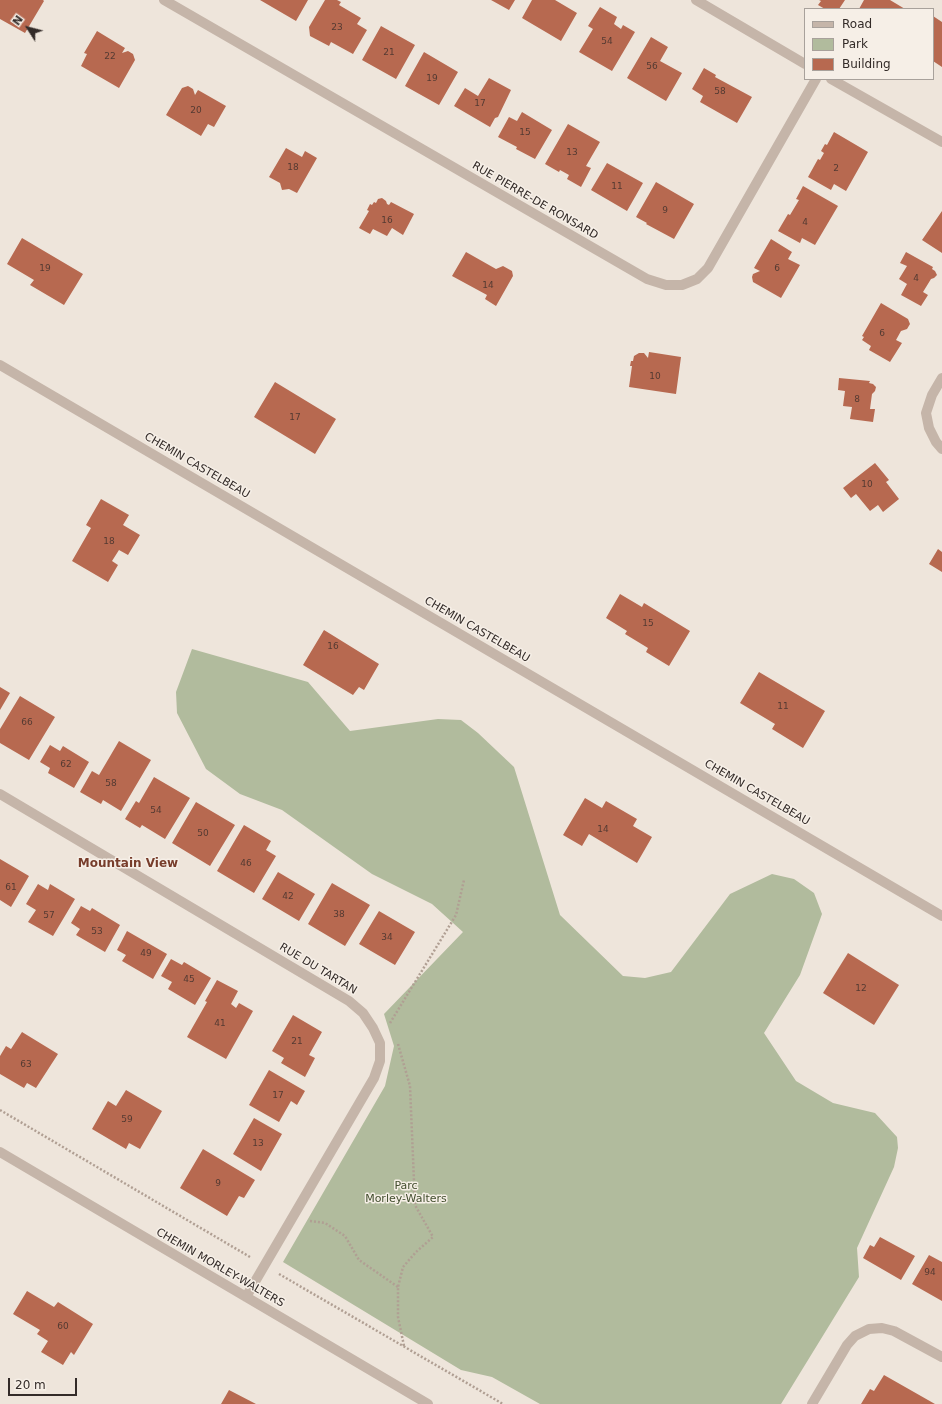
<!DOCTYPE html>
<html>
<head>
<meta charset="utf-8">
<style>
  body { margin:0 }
  #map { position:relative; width:942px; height:1404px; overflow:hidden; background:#eee5db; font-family:"DejaVu Sans",sans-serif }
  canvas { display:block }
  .legend { position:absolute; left:804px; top:8px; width:130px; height:72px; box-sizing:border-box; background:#f6efe7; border:1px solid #a8a19b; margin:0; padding:5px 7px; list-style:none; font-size:12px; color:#332b28 }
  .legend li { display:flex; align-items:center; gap:8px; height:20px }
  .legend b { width:20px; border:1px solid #a8a19b }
  .north { position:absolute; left:8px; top:8px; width:40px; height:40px; -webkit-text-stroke:3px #f6efe7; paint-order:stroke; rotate:306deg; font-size:11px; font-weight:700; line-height:16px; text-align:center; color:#332b28 }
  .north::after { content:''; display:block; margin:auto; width:14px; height:18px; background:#332b28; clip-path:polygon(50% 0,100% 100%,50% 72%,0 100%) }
  .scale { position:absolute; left:8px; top:1378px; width:69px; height:18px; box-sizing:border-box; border:2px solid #332b28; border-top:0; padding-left:5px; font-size:12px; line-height:14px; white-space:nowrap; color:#332b28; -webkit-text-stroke:3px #f6efe7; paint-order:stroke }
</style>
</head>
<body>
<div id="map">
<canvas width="942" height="1404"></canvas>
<ul class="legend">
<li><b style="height:5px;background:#c5b5a9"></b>Road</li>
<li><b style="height:11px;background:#b1bb9d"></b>Park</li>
<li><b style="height:11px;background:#b76950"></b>Building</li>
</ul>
<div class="north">N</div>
<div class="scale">20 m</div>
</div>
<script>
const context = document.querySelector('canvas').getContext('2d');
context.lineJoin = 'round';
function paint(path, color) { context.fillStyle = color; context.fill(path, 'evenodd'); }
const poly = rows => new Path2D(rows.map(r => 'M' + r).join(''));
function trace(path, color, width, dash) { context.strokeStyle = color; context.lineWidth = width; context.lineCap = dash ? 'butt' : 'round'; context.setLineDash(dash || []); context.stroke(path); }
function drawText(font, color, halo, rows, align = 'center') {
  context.font = font + ' "DejaVu Sans",sans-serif'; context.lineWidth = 3; context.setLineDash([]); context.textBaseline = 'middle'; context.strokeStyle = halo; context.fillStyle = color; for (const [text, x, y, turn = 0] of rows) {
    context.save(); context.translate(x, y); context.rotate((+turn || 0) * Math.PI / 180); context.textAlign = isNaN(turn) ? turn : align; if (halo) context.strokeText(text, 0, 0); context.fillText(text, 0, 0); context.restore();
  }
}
paint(poly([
  [192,649,308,682,350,731,438,719,461,720,478,733,514,767,560,915,623,976,645,978,671,972,730,894,772,874,794,879,814,893,822,914,800,975,764,1033,796,1081,833,1103,875,1113,897,1137,898,1148,894,1167,857,1248,859,1277,781,1404,540,1404,492,1377,461,1370,283,1262,385,1086,394,1046,384,1014,463,932,432,904,372,874,282,810,240,794,206,769,177,713,176,692]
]), '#b1bb9d');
paint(poly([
  [0,0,43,0,44,1,25,33,0,19],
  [260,0,308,0,296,21],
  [325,0,337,0,341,2,339,5,361,18,357,24,367,30,353,54,331,42,329,46,310,36,309,27],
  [491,0,515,0,509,10],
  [532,0,555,0,577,13,561,41,522,18],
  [819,0,845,0,839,9,825,9,818,5,821,1],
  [864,0,890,0,905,9,859,9],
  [600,7,617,17,614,24,621,29,623,25,635,32,612,71,579,52,593,29,588,26],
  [933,16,942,22,942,67,933,61],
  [381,26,415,45,396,79,362,60],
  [97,31,125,48,122,53,128,51,133,54,135,60,119,88,81,66,87,54,84,53],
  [651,37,668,47,660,61,682,73,666,101,627,78],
  [424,52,458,72,439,105,405,86],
  [704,68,716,75,715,77,752,97,737,123,700,102,703,96,692,89],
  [489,78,511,90,498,117,495,118,490,127,454,106,465,88,478,96],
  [188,86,193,89,195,95,198,90,226,106,214,127,208,124,201,136,166,115,182,88],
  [522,112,552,130,535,159,516,149,517,147,498,137,509,117,517,121],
  [568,124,600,142,586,166,591,168,581,187,567,179,569,175,560,170,559,172,545,164],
  [834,132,868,152,846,191,834,184,831,190,808,177,818,159,820,160,824,153,821,151,825,144,827,145],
  [286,148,302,157,305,151,317,158,297,193,289,189,282,190,280,183,269,177],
  [607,163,643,183,627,211,591,190],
  [656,182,694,204,674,239,646,224,647,223,636,217],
  [803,186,838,206,815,245,802,238,800,243,778,231,788,214,790,215,799,200,796,199],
  [382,198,386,201,387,204,389,205,391,202,414,214,403,235,392,228,387,236,373,229,370,234,359,228,369,211,367,210,370,204,372,205,374,202,376,203,378,199],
  [942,211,942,253,922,240],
  [22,238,83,274,64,305,30,285,34,280,7,264],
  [771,239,792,252,788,259,800,265,781,298,753,282,752,277,753,274,760,271,754,268],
  [466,252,496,269,503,266,512,271,513,276,496,306,485,299,487,295,452,276],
  [906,252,933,267,932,269,935,271,937,275,934,278,931,279,923,292,928,295,921,306,901,295,907,284,899,279,907,266,900,263],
  [881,303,908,319,910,324,907,329,901,331,896,340,902,343,890,362,869,350,871,346,862,340,864,337,862,336],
  [649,352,681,357,676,394,629,387,632,366,630,366,631,361,633,361,634,356,639,353,644,353,648,358],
  [839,378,870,381,869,383,873,384,876,387,875,391,872,394,870,409,875,409,873,422,850,419,852,407,843,406,845,391,838,390],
  [275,382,336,419,315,454,254,417],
  [875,463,889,480,886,482,899,499,883,512,878,505,870,511,856,494,851,498,843,488],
  [101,499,129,515,123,525,140,535,128,555,119,550,112,561,118,565,108,582,72,561,91,528,86,525],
  [938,549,942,552,942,572,929,564],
  [620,594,642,607,644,603,690,631,669,666,646,652,648,648,625,634,627,631,606,618],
  [324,630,379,664,364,690,359,687,353,695,303,665],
  [759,672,825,711,803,748,772,729,775,724,740,703],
  [0,687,10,693,0,710],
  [20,696,55,717,29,760,0,743,0,729],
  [119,741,151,760,121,811,103,800,101,804,80,792,92,771,99,775],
  [50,745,60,751,63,746,89,762,74,788,48,773,50,768,40,762],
  [154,777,190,798,165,839,142,825,140,828,125,819,136,801,139,803],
  [585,798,602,808,606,801,637,819,633,826,652,837,637,863,589,834,582,846,563,835],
  [196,802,235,825,210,866,172,843],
  [244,825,271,841,266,850,276,856,254,893,217,871],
  [0,859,29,876,11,907,0,900],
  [278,872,315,894,299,921,262,899],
  [332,883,370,905,345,946,308,924],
  [38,884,48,890,50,884,75,899,53,936,28,922,36,910,26,904],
  [81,906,90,911,92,908,120,925,105,952,76,935,80,929,71,923],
  [379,911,415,932,395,965,359,944],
  [127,931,167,954,153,979,122,961,126,955,117,950],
  [848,953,899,985,874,1025,823,993],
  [171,959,182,965,184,962,211,978,195,1005,168,989,172,982,161,976],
  [217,980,238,991,231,1004,236,1008,239,1003,253,1011,226,1059,187,1037,207,1002,205,1001],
  [293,1015,322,1032,309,1055,315,1058,305,1077,281,1063,284,1058,272,1051],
  [22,1032,58,1054,36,1088,27,1083,24,1088,0,1074,0,1056,6,1046,11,1049],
  [269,1070,305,1091,297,1105,291,1101,279,1122,249,1105],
  [126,1090,162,1111,140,1149,129,1143,126,1149,92,1129,108,1101,116,1106],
  [254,1118,282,1134,261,1171,233,1154],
  [203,1149,255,1180,244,1198,239,1196,227,1216,180,1188],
  [880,1237,915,1256,901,1280,863,1258,870,1245,874,1247],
  [929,1255,942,1262,942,1301,912,1284],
  [27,1291,54,1307,58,1302,93,1324,74,1355,71,1352,63,1365,41,1352,48,1341,37,1334,40,1330,13,1314],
  [884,1375,935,1404,861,1404,870,1389,874,1391],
  [229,1390,256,1404,221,1404]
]), '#b76950');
trace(poly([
  [390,1023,456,915,464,880],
  [398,1044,410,1086,415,1205,433,1237,416,1252,403,1267,398,1287,398,1317,404,1346],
  [0,1110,250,1257],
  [310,1221,325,1223,345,1236,359,1260,398,1287],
  [279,1274,503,1404]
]), '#b09f93', 2.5, [2, 2]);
trace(poly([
  [164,0,647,279,666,285,682,285,697,279,708,268,816,79],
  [696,0,805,64],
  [831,79,942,142],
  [0,365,942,916],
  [942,378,932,395,926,413,929,428,936,442,942,449],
  [0,794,349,1001,363,1013,373,1028,380,1043,380,1061,374,1078,246,1297],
  [0,1152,428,1404],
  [812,1404,847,1345,855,1336,869,1329,882,1328,894,1331,942,1357]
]), '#c5b5a9', 10);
drawText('9px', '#543a32', null, [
  ["23",337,28],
  ["54",607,42],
  ["21",389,53],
  ["22",110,57],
  ["56",652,67],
  ["19",432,79],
  ["58",720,92],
  ["17",480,104],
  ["20",196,111],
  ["15",525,133],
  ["13",572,153],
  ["18",293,168],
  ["2",836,169],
  ["11",617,187],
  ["9",665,211],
  ["16",387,221],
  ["4",805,223],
  ["19",45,269],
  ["6",777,269],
  ["4",916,279],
  ["14",488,286],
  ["6",882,334],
  ["10",655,377],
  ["8",857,400],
  ["17",295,418],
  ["10",867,485],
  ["18",109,542],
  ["15",648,624],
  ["16",333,647],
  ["11",783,707],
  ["66",27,723],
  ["62",66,765],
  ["58",111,784],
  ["54",156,811],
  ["14",603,830],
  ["50",203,834],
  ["46",246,864],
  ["61",11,888],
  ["42",288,897],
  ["38",339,915],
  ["57",49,916],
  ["53",97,932],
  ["34",387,938],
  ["49",146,954],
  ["45",189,980],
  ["12",861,989],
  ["41",220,1024],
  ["21",297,1042],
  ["63",26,1065],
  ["17",278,1096],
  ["59",127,1120],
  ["13",258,1144],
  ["9",218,1184],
  ["94",930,1273],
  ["60",63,1327]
]);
drawText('11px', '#332b28', '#f6efe7', [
  ["RUE PIERRE-DE RONSARD",535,201,30],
  ["CHEMIN CASTELBEAU",197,466,30],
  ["CHEMIN CASTELBEAU",477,630,30],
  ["CHEMIN CASTELBEAU",757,793,30],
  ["RUE DU TARTAN",318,969,31],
  ["CHEMIN MORLEY-WALTERS",220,1268,30]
]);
drawText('11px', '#424e2e', '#f6efe7', [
  ["Parc",406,1186],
  ["Morley-Walters",406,1199]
]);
drawText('bold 12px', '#773d2b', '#f6efe7', [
  ["Mountain View",128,864]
]);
</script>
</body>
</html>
